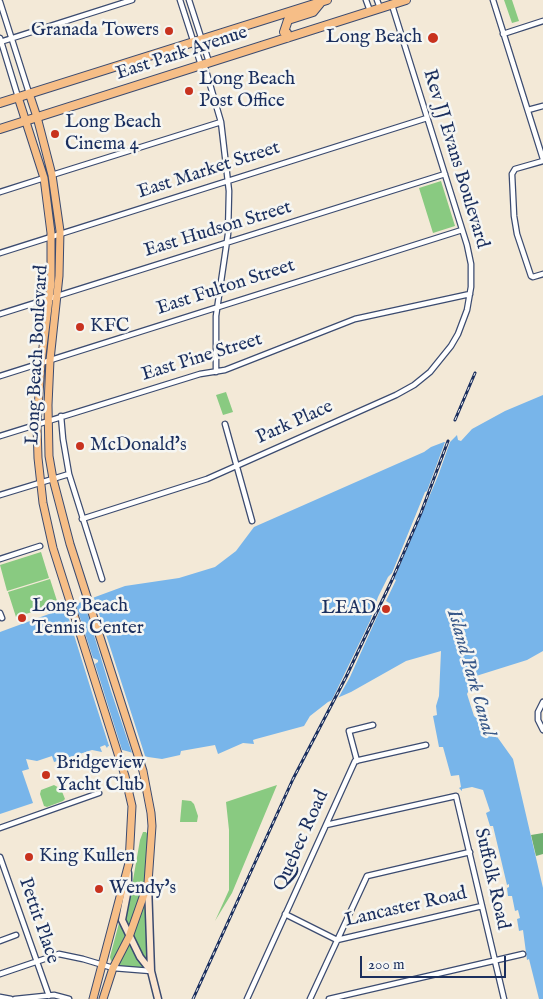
<!DOCTYPE html>
<html>
<head>
<meta charset="utf-8">
<style>
  body { margin:0 }
  #map { position:relative; width:543px; height:999px; overflow:hidden; background:#f3e9d7; font-family:"IM FELL English",serif }
  canvas { display:block }
  .scale { position:absolute; left:360px; top:956px; width:146px; height:22px; box-sizing:border-box; border:2px solid #1b2f5e; border-top:0; padding-left:6px; font-size:15px; line-height:18px; white-space:nowrap; color:#1b2f5e; -webkit-text-stroke:4px #f6f6f2; paint-order:stroke }
</style>
</head>
<body>
<div id="map">
<canvas width="543" height="999"></canvas>
<div class="scale">200 m</div>
</div>
<script>
const context = document.querySelector('canvas').getContext('2d');
context.lineJoin = 'round';
function paint(path, color) { context.fillStyle = color; context.fill(path, 'evenodd'); }
const poly = rows => new Path2D(rows.map(r => 'M' + r).join(''));
function trace(path, color, width, dash) { context.strokeStyle = color; context.lineWidth = width; context.lineCap = dash ? 'butt' : 'round'; context.setLineDash(dash || []); context.stroke(path); }
function drawText(font, color, halo, rows, align = 'center') {
  context.font = font + ' "IM FELL English",serif'; context.lineWidth = 5; context.setLineDash([]); context.textBaseline = 'middle'; context.strokeStyle = halo; context.fillStyle = color; for (const [text, x, y, turn = 0] of rows) {
    context.save(); context.translate(x, y); context.rotate((+turn || 0) * Math.PI / 180); context.textAlign = isNaN(turn) ? turn : align; if (halo) context.strokeText(text, 0, 0); context.fillText(text, 0, 0); context.restore();
  }
}
paint(poly([
  [504,0,512,0,519,21,512,23],
  [441,181,455,226,433,233,419,188],
  [226,392,233,412,223,415,216,395],
  [41,552,49,578,7,591,0,565],
  [50,579,58,604,16,617,8,592],
  [54,785,61,789,65,799,63,801,47,807,44,806,40,794,41,790],
  [277,785,232,893,215,921,229,890,229,830,226,802],
  [182,800,191,801,194,804,198,816,197,822,180,822],
  [143,832,146,832,148,835,146,877,137,910,129,927,125,918,125,909,133,880,140,840],
  [148,890,150,967,145,962,132,937],
  [119,923,121,924,126,934,115,959,111,961,110,957],
  [129,939,148,969,115,966]
]), '#89ca81');
paint(poly([
  [543,833,543,854,536,856,531,835]
]), '#6eae6f');
paint(poly([
  [543,395,543,651,527,660,476,676,467,694,474,716,493,731,513,759,543,888,543,999,539,999,529,959,527,960,523,930,519,931,517,919,520,918,518,910,515,911,512,896,508,896,507,888,509,887,509,884,507,885,493,826,490,826,486,813,490,811,483,790,472,787,462,789,462,791,459,788,461,787,459,775,451,776,443,747,439,747,433,716,437,715,436,706,439,696,441,651,406,661,351,692,328,702,310,716,304,726,256,739,253,740,254,744,243,743,218,754,215,745,181,751,180,755,162,759,148,757,108,746,107,748,105,745,100,747,102,752,92,750,54,762,52,756,37,761,26,759,29,769,22,771,33,803,0,814,0,632,125,586,179,578,215,567,236,551,254,527,424,452,431,447,444,442,450,442,457,435,458,440,461,441,472,429,505,411]
]), '#78b5ea');
paint(poly([
  [445,442,450,442,438,476,394,579,396,580,386,601,391,604,387,613,380,610,350,677,336,702,330,704,370,621,378,597,388,577,392,573,425,492,427,491],
  [93,595,112,653,146,759,133,756,111,691,83,599],
  [75,602,93,658,98,660,98,662,95,664,123,753,110,749,93,696,65,606]
]), '#f3e9d7');
const street = poly([
  [180,0,201,65],
  [189,0,209,62],
  [366,0,370,11],
  [377,0,380,8],
  [493,0,543,159],
  [0,2,29,93],
  [503,34,543,21],
  [0,38,18,97],
  [0,42,132,0],
  [204,64,221,122,229,191,228,234,216,316,216,372],
  [528,110,543,106],
  [543,161,515,169,512,174,514,216,517,234,531,276,533,277,543,274],
  [52,175,221,122],
  [0,192,44,178],
  [0,253,427,118],
  [0,314,445,174],
  [0,376,462,230],
  [61,416,63,439,69,474,102,579],
  [225,424,252,521],
  [0,436,200,374,225,370,355,319,470,294],
  [0,495,69,474],
  [82,519,207,479,396,395,414,385,430,372,451,346,458,334,467,310,471,287,471,264,467,245,392,5],
  [0,559,40,546],
  [0,613,2,618],
  [543,702,538,712,538,720,543,730],
  [357,761,349,731,373,725],
  [326,825,456,796,504,999],
  [0,828,99,793],
  [0,857,49,996],
  [285,914,337,940,482,906],
  [0,941,16,935],
  [0,974,59,954,83,959,113,968,151,971],
  [0,997,11,999],
  [15,999,54,995,69,999],
  [247,999,355,761,426,745],
  [310,999,367,876,470,852],
  [329,999,523,954]
]);
const secondary = poly([
  [128,873,128,889,122,920,140,957,151,971],
  [148,884,151,971,158,999]
]);
const primary = poly([
  [29,93,37,117,52,175,60,231,59,276,50,360,48,405,49,456,53,479,70,544,143,771,151,813,152,826,148,883,129,937,113,968,103,999],
  [18,97,44,178,51,233,51,283,41,363,37,425,38,458,43,503,53,548,125,776,132,806,129,863,93,999]
]);
const highway = poly([
  [287,38,287,33,284,32,288,20,313,12,322,1],
  [0,103,327,0],
  [0,129,406,0]
]);
trace(street, '#3b4b70', 7);
trace(secondary, '#3b4b70', 9);
trace(primary, '#3b4b70', 9);
trace(highway, '#3b4b70', 10);
trace(street, '#fff', 4.5);
trace(secondary, '#fbe5cf', 6);
trace(primary, '#f6be87', 7);
trace(highway, '#f6be87', 8);
const rail = poly([
  [455,420,475,373],
  [193,999,293,779,346,677,392,580,421,513,448,441]
]);
trace(rail, '#1b2f5e', 3);
trace(rail, '#f6f6f2', 1, [4]);
for (const [x, y, r, color] of [
  [169,31,5,"#c8321e"],
  [433,38,6,"#c8321e"],
  [189,91,5,"#c8321e"],
  [55,134,5,"#c8321e"],
  [80,327,5,"#c8321e"],
  [80,446,5,"#c8321e"],
  [386,609,5,"#c8321e"],
  [22,618,5,"#c8321e"],
  [46,775,5,"#c8321e"],
  [29,857,5,"#c8321e"],
  [99,889,5,"#c8321e"]
]) { const dot = new Path2D(); dot.arc(x, y, r, 0, 2 * Math.PI); context.fillStyle = color; context.fill(dot); trace(dot, '#f6f6f2', 2); }
drawText('19px', '#1b2f5e', '#f6f6f2', [
  ["Granada Towers",159,31,"right"],
  ["Long Beach",422,38,"right"],
  ["Long Beach",199,80],
  ["Post Office",199,102],
  ["Long Beach",65,123],
  ["Cinema 4",65,145],
  ["KFC",90,327],
  ["McDonald's",90,446],
  ["Long Beach",32,607],
  ["Tennis Center",32,629],
  ["LEAD",376,609,"right"],
  ["Bridgeview",56,764],
  ["Yacht Club",56,786],
  ["King Kullen",39,857],
  ["Wendy's",109,889]
], 'left');
drawText('19px', '#1b2f5e', '#f6f6f2', [
  ["East Park Avenue",182,54,-18],
  ["Rev JJ Evans Boulevard",455,159,73],
  ["East Market Street",209,171,-18],
  ["East Hudson Street",218,230,-17],
  ["East Fulton Street",226,288,-18],
  ["Long Beach Boulevard",38,355,-87],
  ["East Pine Street",202,358,-17],
  ["Park Place",295,423,-24],
  ["Quebec Road",302,841,-66],
  ["Suffolk Road",491,879,77],
  ["Lancaster Road",406,908,-13],
  ["Pettit Place",38,921,71]
]);
drawText('italic 20px', '#375788', '#f6f6f2', [
  ["Island Park Canal",470,673,74]
]);
</script>
</body>
</html>
